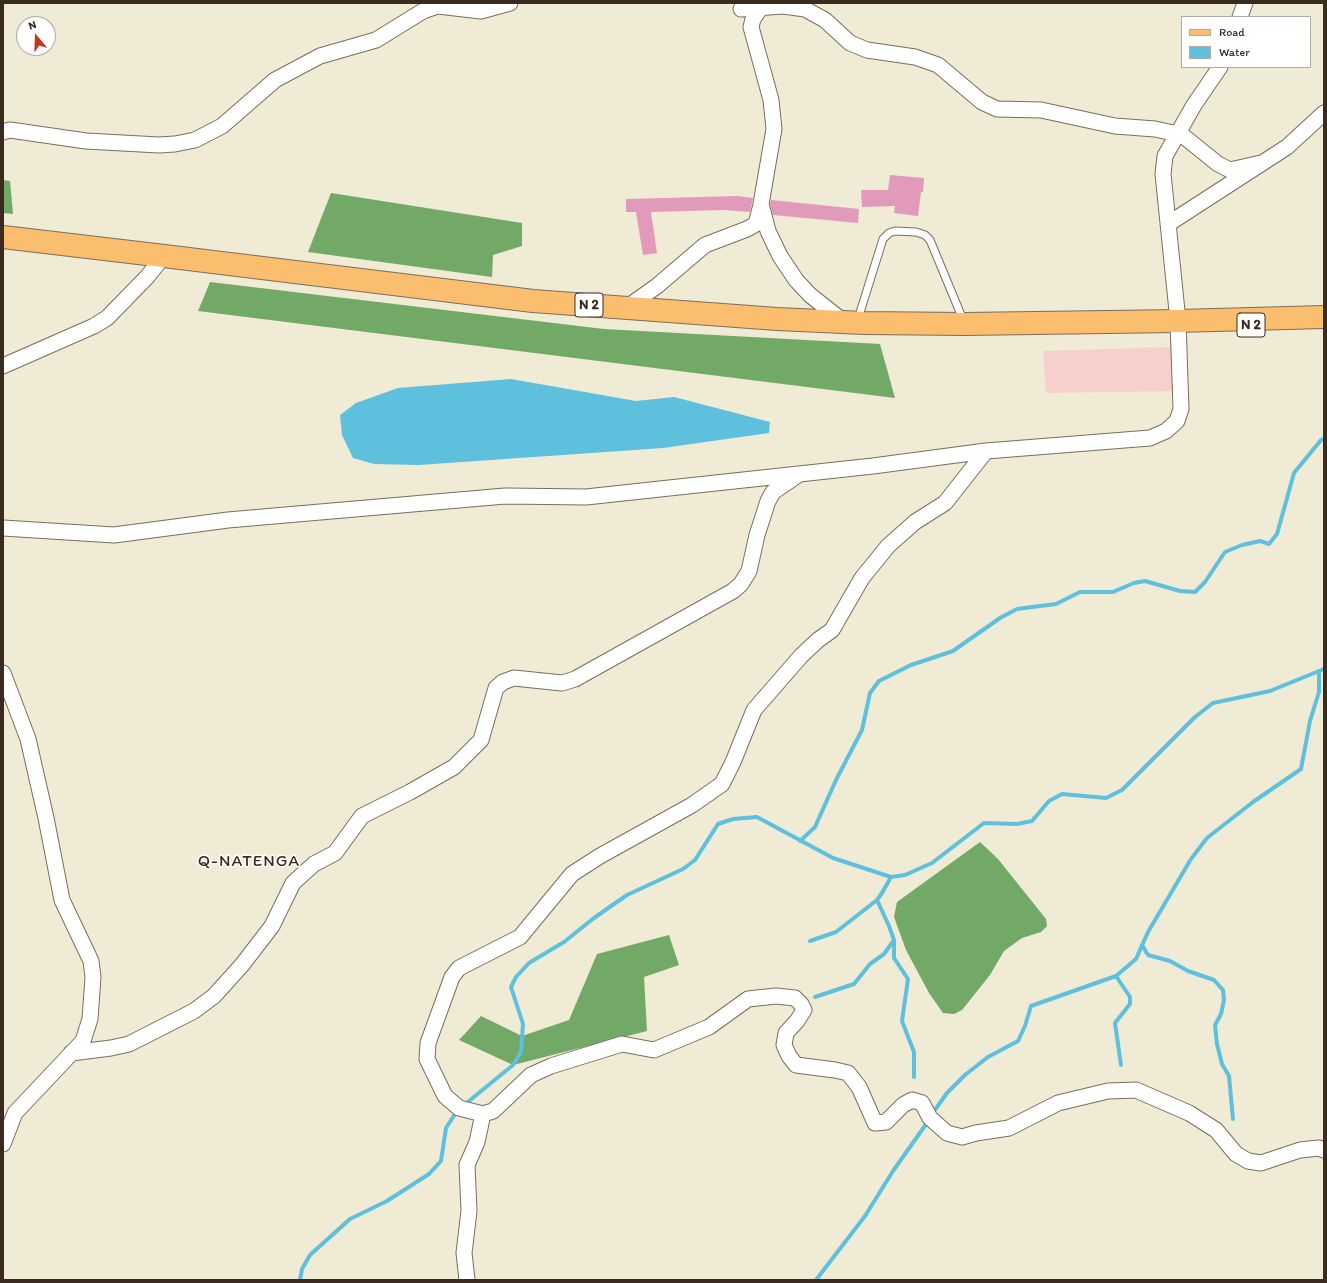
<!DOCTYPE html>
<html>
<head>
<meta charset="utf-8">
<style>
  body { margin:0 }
  #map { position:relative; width:1327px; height:1283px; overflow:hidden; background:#efebd4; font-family:Itim,sans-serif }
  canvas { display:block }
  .frame { position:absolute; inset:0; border:4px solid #3b2a1e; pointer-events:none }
  .legend { position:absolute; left:1181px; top:16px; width:130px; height:52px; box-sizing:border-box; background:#fff; border:1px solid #b1aaa5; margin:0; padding:5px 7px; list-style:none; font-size:12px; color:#3b2a1e }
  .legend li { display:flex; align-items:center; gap:8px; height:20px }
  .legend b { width:20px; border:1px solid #b1aaa5 }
  .north { position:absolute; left:16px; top:16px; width:40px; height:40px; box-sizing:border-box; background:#fff; border:1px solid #b1aaa5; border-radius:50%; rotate:341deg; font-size:11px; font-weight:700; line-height:16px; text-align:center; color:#3b2a1e }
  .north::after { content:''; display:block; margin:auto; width:14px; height:18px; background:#c8321e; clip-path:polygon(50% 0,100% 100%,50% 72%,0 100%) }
</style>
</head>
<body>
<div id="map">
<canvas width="1327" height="1283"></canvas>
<div class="frame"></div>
<ul class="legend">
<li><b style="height:5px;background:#fbbd6e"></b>Road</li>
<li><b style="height:11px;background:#5fc0dd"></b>Water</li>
</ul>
<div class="north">N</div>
</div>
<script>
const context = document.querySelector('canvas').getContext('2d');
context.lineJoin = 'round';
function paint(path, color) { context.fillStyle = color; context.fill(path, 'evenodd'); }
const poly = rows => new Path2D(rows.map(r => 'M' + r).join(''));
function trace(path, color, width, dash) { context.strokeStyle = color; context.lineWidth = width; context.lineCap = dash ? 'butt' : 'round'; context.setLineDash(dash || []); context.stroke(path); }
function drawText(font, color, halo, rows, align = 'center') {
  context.font = font + ' Itim,sans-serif'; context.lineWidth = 3; context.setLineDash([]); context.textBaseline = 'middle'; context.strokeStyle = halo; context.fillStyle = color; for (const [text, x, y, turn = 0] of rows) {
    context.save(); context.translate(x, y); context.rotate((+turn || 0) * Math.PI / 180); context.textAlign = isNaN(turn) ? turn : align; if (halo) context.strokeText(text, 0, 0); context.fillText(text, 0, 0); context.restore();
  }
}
paint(poly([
  [1171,347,1174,391,1046,393,1043,351]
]), '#f7d0cd');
paint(poly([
  [3,180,10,181,13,214,3,213],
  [331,193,522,223,522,246,493,255,492,277,308,252],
  [210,282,604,329,880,344,895,398,198,311],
  [980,842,998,859,1046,919,1047,926,1041,932,1022,938,1004,951,990,975,962,1010,954,1014,943,1013,929,993,906,950,894,917,897,902],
  [669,935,679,965,644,977,647,1031,513,1065,459,1040,481,1016,522,1036,569,1020,597,954]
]), '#72a966');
paint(poly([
  [511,379,636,401,674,397,770,422,769,433,663,448,419,465,374,464,353,458,342,435,340,415,356,403,398,388]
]), '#5fc0dd');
trace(poly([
  [800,841,815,827,836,780,862,730,870,693,879,681,911,665,953,651,1000,618,1017,609,1056,604,1080,592,1113,592,1134,583,1145,581,1180,591,1195,592,1205,582,1225,552,1242,545,1260,541,1269,544,1277,534,1294,473,1321,440,1324,439],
  [891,877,882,893,877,900,889,926,894,940,894,958,908,979,902,1021,914,1052,914,1077],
  [810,941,836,932,877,900],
  [1142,945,1148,955,1170,961,1188,971,1214,980,1223,990,1224,1000,1221,1014,1215,1025,1217,1044,1222,1064,1229,1076,1233,1119],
  [1116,976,1130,997,1130,1004,1115,1023,1121,1065],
  [815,997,854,984,870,964,884,954,894,940],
  [464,1105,513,1065,521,1052,523,1024,511,987,516,977,529,963,564,942,594,918,627,895,683,869,695,860,718,824,733,819,757,817,833,858,891,877,905,875,932,863,984,823,1017,824,1032,821,1049,801,1062,794,1106,798,1122,790,1195,717,1213,703,1270,691,1324,669],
  [932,1114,947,1093,965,1075,988,1057,1018,1041,1025,1026,1031,1006,1116,976,1136,959,1148,932,1191,859,1207,838,1253,802,1301,769,1310,721,1319,692,1319,671],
  [300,1280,302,1269,310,1255,350,1219,387,1201,429,1174,441,1161,446,1128,457,1111],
  [816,1280,865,1216,893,1171,929,1120]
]), '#5fc0dd', 4);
paint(poly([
  [890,175,924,178,923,192,921,192,918,216,894,213,895,206,862,207,861,190,888,190],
  [738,196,753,198,750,212,723,210,651,212,657,253,643,255,636,212,626,212,626,199],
  [771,200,859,209,858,223,773,215,770,204]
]), '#e19aba');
const service = poly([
  [858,319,883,239,889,233,895,231,916,232,925,235,930,240,964,322]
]);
const minor = poly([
  [764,3,753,19,751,27,771,100,774,129,761,204,768,231,780,256,796,280,810,295,844,322],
  [741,9,783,6,805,9,825,20,850,43,867,50,915,57,938,65,982,102,997,109,1041,110,1115,126,1155,129,1182,135,1218,164,1230,170,1261,163],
  [1240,17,1245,3],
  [3,132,10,130,86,141,159,145,175,144,195,140,222,126,275,80,320,56,376,40,423,11,438,6,481,11,510,3],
  [1168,224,1287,147,1324,113],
  [626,308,657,286,705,245,747,229,756,224,761,205],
  [3,366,94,326,107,318,147,277,164,256],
  [986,451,945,503,915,522,888,546,862,578,832,630,818,640,801,656,754,710,733,762,722,784,692,805,600,856,572,874,520,937,459,968,452,977,428,1043,427,1059,445,1096,459,1108,483,1114,493,1111,531,1075,551,1066,622,1044,654,1050,709,1027,748,999,776,996,795,998,801,1004,804,1010,797,1021,786,1033,784,1045,789,1056,796,1065,835,1070,848,1073,859,1087,875,1123,886,1122,903,1105,912,1100,922,1103,930,1118,947,1133,962,1137,976,1133,1009,1128,1058,1103,1108,1091,1136,1090,1189,1113,1216,1130,1236,1154,1248,1161,1261,1163,1300,1150,1319,1148,1324,1150],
  [3,528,114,535,228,520,505,496,586,497,873,466,986,451,1150,438,1166,431,1177,421,1181,409,1178,321,1163,174,1165,156,1194,105,1220,67],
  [3,673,28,739,46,818,62,900,91,961,93,977,90,1019,83,1041,15,1113,3,1144],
  [71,1053,111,1048,129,1044,194,1011,214,996,242,965,272,926,293,883,314,864,335,853,362,816,410,792,454,767,481,740,496,688,503,682,514,678,562,683,575,679,733,591,741,584,749,571,757,535,768,501,773,492,798,475],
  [467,1280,464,1253,469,1211,467,1165,477,1142,483,1114]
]);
const primary = poly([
  [3,237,164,256,533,301,777,319,865,323,964,324,1178,321,1324,317]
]);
trace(service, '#7a6e5e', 9);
trace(minor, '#7a6e5e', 17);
trace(primary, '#7a6e5e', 24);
trace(service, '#fff', 7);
trace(minor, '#fff', 15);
trace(primary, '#fbbd6e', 22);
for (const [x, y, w] of [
  [589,305,28],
  [1251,325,28]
]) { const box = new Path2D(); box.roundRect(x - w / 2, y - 12, w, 24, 3); context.fillStyle = '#fff'; context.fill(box); trace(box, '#3b2a1e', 1); }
drawText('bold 14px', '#3b2a1e', null, [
  ["N 2",589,305],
  ["N 2",1251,325]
]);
context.letterSpacing = '1px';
drawText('17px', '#3b2a1e', '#fff', [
  ["Q-NATENGA",249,862]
]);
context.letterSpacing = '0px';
</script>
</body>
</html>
